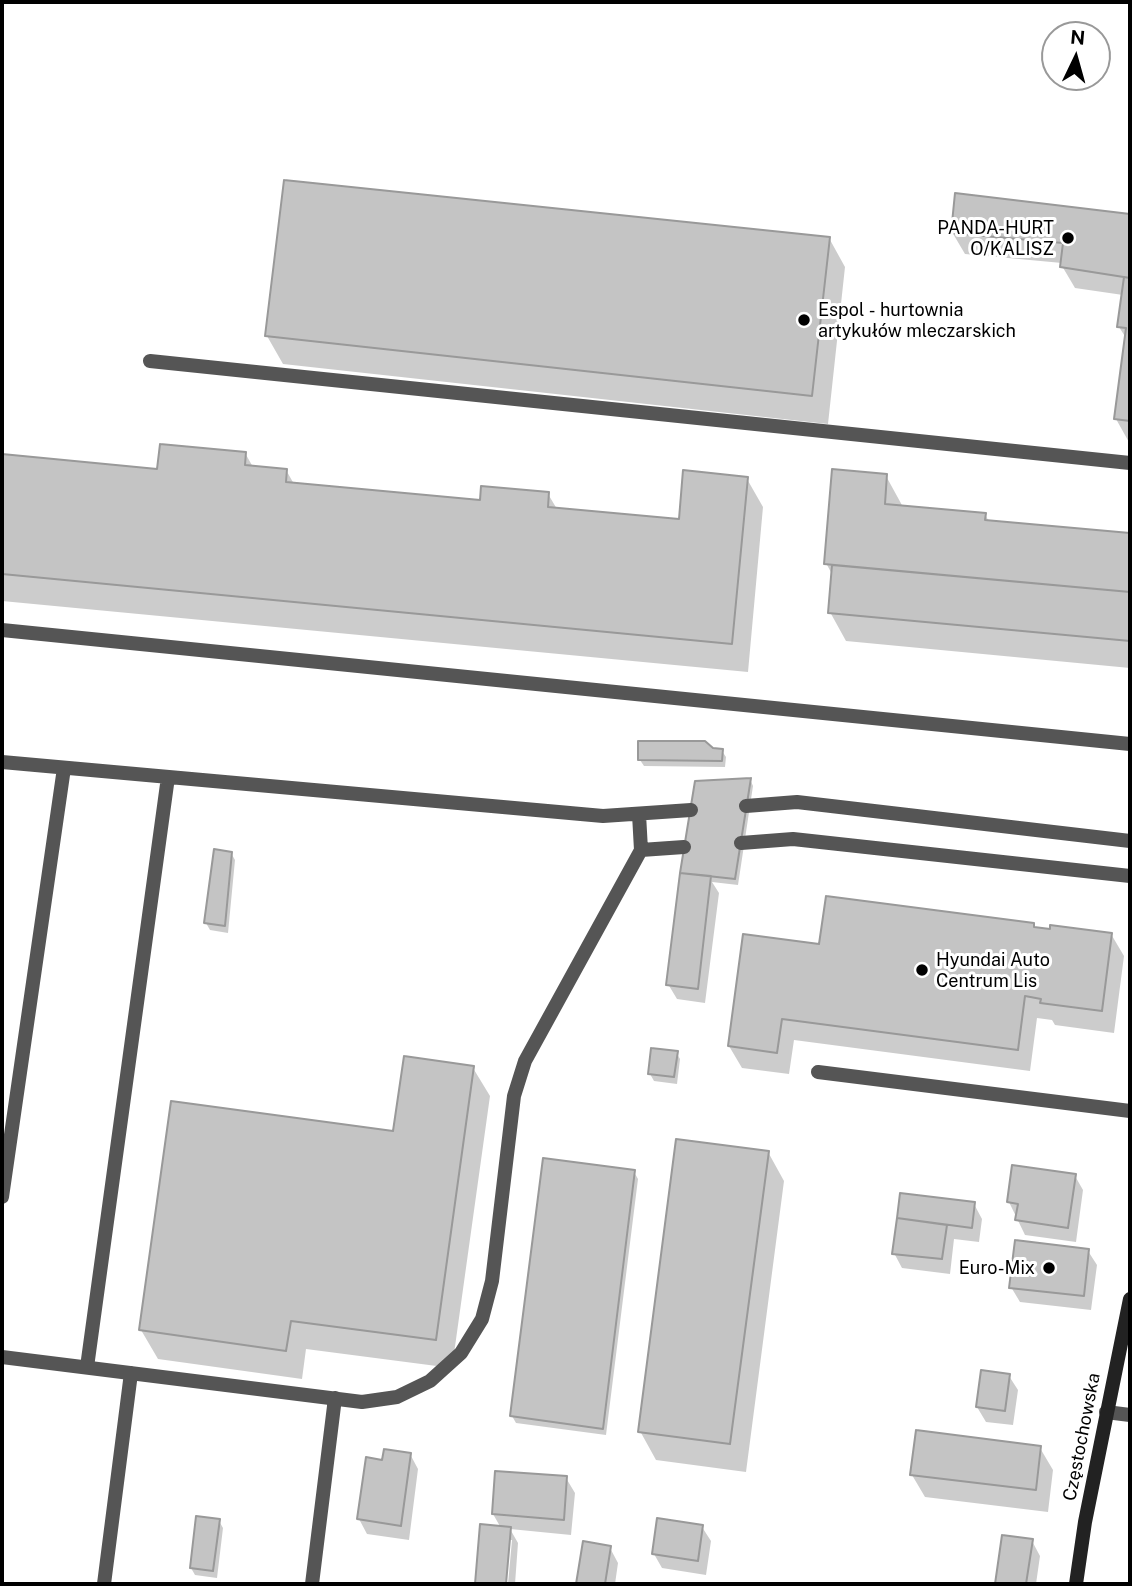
<!DOCTYPE html>
<html>
<head>
<meta charset="utf-8">
<style>
  body { margin:0 }
  #map { position:relative; width:1132px; height:1586px; overflow:hidden; background:#fff; font-family:"Public Sans",sans-serif }
  canvas { display:block }
  .frame { position:absolute; inset:0; border:4px solid #000; pointer-events:none }
  .north { position:absolute; left:1041px; top:21px; width:70px; height:70px; box-sizing:border-box; background:#fff; border:2px solid #999; border-radius:50%; rotate:5deg; font-size:19px; font-weight:700; line-height:28px; text-align:center; color:#000 }
  .north::after { content:''; display:block; margin:auto; width:24px; height:32px; background:#000; clip-path:polygon(50% 0,100% 100%,50% 72%,0 100%) }
</style>
</head>
<body>
<div id="map">
<canvas width="1132" height="1586"></canvas>
<div class="frame"></div>
<div class="north">N</div>
</div>
<script>
const context = document.querySelector('canvas').getContext('2d');
context.lineJoin = 'round';
function paint(path, color) { context.fillStyle = color; context.fill(path, 'evenodd'); }
const poly = rows => new Path2D(rows.map(r => 'M' + r).join(''));
function trace(path, color, width, dash) { context.strokeStyle = color; context.lineWidth = width; context.lineCap = dash ? 'butt' : 'round'; context.setLineDash(dash || []); context.stroke(path); }
function drawText(font, color, halo, rows, align = 'center') {
  context.font = font + ' "Public Sans",sans-serif'; context.lineWidth = 6; context.setLineDash([]); context.textBaseline = 'middle'; context.strokeStyle = halo; context.fillStyle = color; for (const [text, x, y, turn = 0] of rows) {
    context.save(); context.translate(x, y); context.rotate((+turn || 0) * Math.PI / 180); context.textAlign = isNaN(turn) ? turn : align; if (halo) context.strokeText(text, 0, 0); context.fillText(text, 0, 0); context.restore();
  }
}
paint(poly([
  [957,195,1130,216,1130,444,1116,419,1126,338,1119,327,1123,295,1075,288,1062,266,1062,263,965,254,952,232],
  [829,238,845,267,828,424,283,364,267,336],
  [245,453,253,467,286,470,294,484,481,502,548,494,557,509,680,521,747,479,763,507,748,672,2,601,2,456,159,471],
  [886,476,903,507,985,514,989,522,1130,535,1130,668,846,641,830,612,833,576,826,563],
  [712,750,722,751,726,757,725,767,644,766,640,760],
  [750,779,753,786,738,885,712,882,719,893,705,1003,677,999,668,984,682,873],
  [231,853,235,860,228,933,210,930,206,923],
  [1033,924,1036,929,1111,934,1124,956,1114,1033,1055,1025,1052,1020,1037,1018,1030,1071,794,1040,789,1074,742,1068,729,1046,821,946],
  [676,1052,680,1059,677,1084,654,1081,650,1074],
  [473,1068,490,1096,452,1368,306,1349,302,1379,158,1359,141,1330,395,1133],
  [768,1152,784,1181,746,1472,656,1460,640,1431],
  [634,1172,638,1179,606,1435,516,1423,512,1416],
  [1075,1176,1083,1190,1076,1242,1025,1235,1009,1202],
  [901,1195,974,1204,982,1219,979,1242,954,1239,950,1274,902,1268,894,1253],
  [1088,1251,1097,1265,1091,1310,1020,1302,1011,1287],
  [1009,1376,1018,1390,1013,1425,986,1422,977,1407],
  [1040,1448,1053,1470,1048,1512,925,1497,912,1475],
  [410,1454,418,1469,409,1540,367,1534,359,1519,384,1462],
  [566,1478,575,1493,571,1535,510,1529,518,1543,515,1584,508,1584,512,1540,508,1540,504,1584,477,1584,482,1526,501,1528,493,1514],
  [219,1521,223,1528,217,1578,195,1575,191,1568],
  [702,1527,711,1541,706,1575,662,1568,654,1554],
  [1004,1537,1032,1541,1040,1556,1036,1584,996,1584],
  [584,1543,610,1548,618,1563,615,1584,577,1584]
]), '#0003');
const building = poly([
  [284,180,830,237,812,396,265,336,284,180],
  [955,193,1130,214,1130,278,1060,267,1063,243,951,233,955,193],
  [1124,277,1130,278,1130,421,1114,419,1126,328,1117,327,1124,277],
  [160,444,246,452,245,465,287,469,286,482,480,500,481,486,549,492,548,507,679,519,683,470,748,477,732,644,2,574,2,454,157,469,160,444],
  [832,469,887,474,885,504,986,513,985,520,1130,533,1130,592,824,564,832,469],
  [832,565,1130,592,1130,641,828,613,832,565],
  [638,741,705,741,713,748,723,749,722,761,638,760,638,741],
  [751,778,735,879,680,873,695,781,751,778],
  [214,849,232,852,225,926,204,923,214,849],
  [680,873,711,876,698,989,666,985,680,873],
  [826,896,1034,923,1034,927,1050,929,1050,925,1112,933,1102,1011,1040,1003,1041,999,1025,996,1018,1050,782,1019,777,1053,728,1046,743,934,819,944,826,896],
  [651,1048,678,1051,674,1077,648,1074,651,1048],
  [404,1056,474,1066,436,1340,291,1321,286,1351,139,1330,171,1101,393,1131,404,1056],
  [676,1139,769,1151,730,1444,638,1432,676,1139],
  [543,1158,635,1170,603,1429,510,1416,543,1158],
  [1012,1165,1076,1174,1068,1228,1015,1220,1018,1204,1007,1202,1012,1165],
  [900,1193,975,1202,972,1228,897,1218,900,1193],
  [897,1218,947,1225,942,1259,892,1254,897,1218],
  [1015,1240,1089,1249,1084,1296,1009,1288,1015,1240],
  [981,1370,1010,1374,1005,1411,976,1407,981,1370],
  [916,1430,1041,1446,1036,1490,910,1475,916,1430],
  [384,1449,411,1453,401,1526,357,1519,366,1457,382,1460,384,1449],
  [495,1471,567,1476,564,1520,492,1514,495,1471],
  [196,1516,220,1519,213,1571,190,1568,196,1516],
  [657,1518,703,1525,698,1561,652,1554,657,1518],
  [480,1524,511,1527,506,1584,475,1584,480,1524],
  [1002,1535,1033,1539,1026,1584,995,1584,1002,1535],
  [583,1541,611,1546,605,1584,576,1584,583,1541]
]);
paint(building, '#c4c4c4');
trace(building, '#999', 2);
trace(poly([
  [150,361,1130,463],
  [2,630,1130,744],
  [2,762,603,816,691,810],
  [746,806,797,802,1130,841],
  [741,843,793,839,1130,876],
  [641,850,684,847],
  [818,1072,1130,1111],
  [2,1197,64,768],
  [2,1357,362,1402,397,1397,430,1381,461,1353,482,1319,492,1281,514,1096,525,1061,641,850,639,814],
  [87,1367,168,777],
  [1106,1412,1130,1415],
  [104,1584,131,1373],
  [312,1584,335,1398]
]), '#555', 14);
trace(poly([
  [1076,1584,1085,1522,1130,1299]
]), '#222', 14);
for (const [x, y, r, color] of [
  [1068,238,7,"#000"],
  [804,320,7,"#000"],
  [922,970,7,"#000"],
  [1049,1268,7,"#000"]
]) { const dot = new Path2D(); dot.arc(x, y, r, 0, 2 * Math.PI); context.fillStyle = color; context.fill(dot); trace(dot, '#fff', 2.5); }
drawText('18px', '#000', '#fff', [
  ["PANDA-HURT",1054,228],
  ["O/KALISZ",1054,249],
  ["Espol - hurtownia",818,310,"left"],
  ["artykułów mleczarskich",818,331,"left"],
  ["Hyundai Auto",936,960,"left"],
  ["Centrum Lis",936,981,"left"],
  ["Euro-Mix",1035,1268]
], 'right');
drawText('18px', '#000', '#fff', [
  ["Częstochowska",1082,1437,-79]
]);
</script>
</body>
</html>
